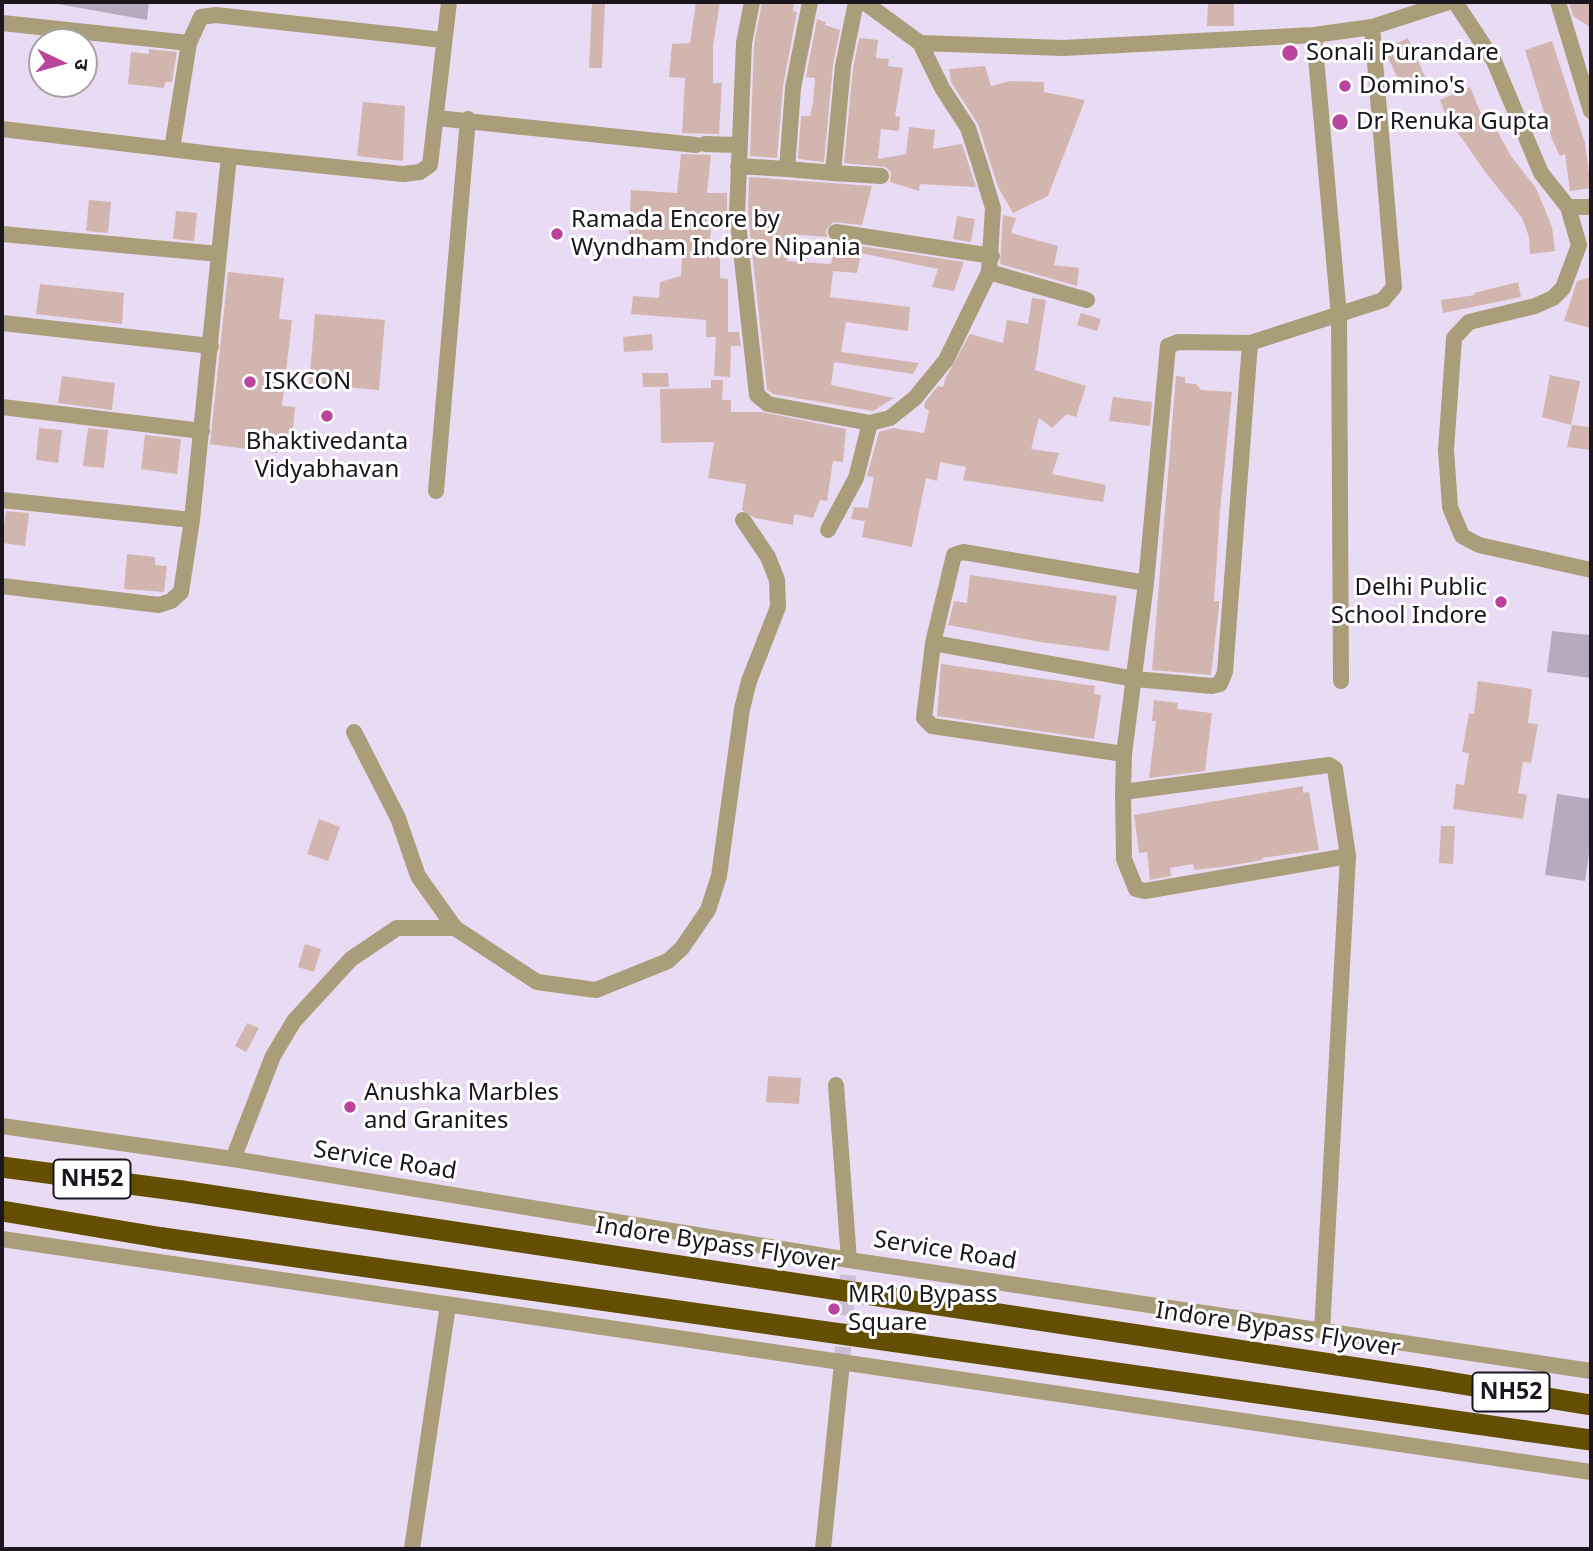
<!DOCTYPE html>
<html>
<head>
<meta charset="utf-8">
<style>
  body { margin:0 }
  #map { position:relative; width:1593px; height:1551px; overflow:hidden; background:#eadbf4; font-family:"Noto Sans","Noto Sans Devanagari",sans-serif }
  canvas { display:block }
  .frame { position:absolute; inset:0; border:4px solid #1b161e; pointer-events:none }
  .north { position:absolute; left:28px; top:28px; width:70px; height:70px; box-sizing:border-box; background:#fff; border:2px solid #a4a2a5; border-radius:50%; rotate:95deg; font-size:19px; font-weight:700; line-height:28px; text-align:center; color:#1b161e }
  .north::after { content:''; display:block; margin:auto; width:24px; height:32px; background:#ba459e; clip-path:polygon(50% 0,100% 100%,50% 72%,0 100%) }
</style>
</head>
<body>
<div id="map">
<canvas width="1593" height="1551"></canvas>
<div class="frame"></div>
<div class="north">उ</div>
</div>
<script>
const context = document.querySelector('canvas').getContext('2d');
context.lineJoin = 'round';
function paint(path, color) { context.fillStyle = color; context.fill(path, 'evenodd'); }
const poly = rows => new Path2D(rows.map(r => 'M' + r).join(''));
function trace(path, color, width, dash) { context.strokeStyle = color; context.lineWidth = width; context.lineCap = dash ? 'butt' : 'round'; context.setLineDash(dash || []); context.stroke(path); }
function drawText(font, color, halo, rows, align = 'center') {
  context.font = font + ' "Noto Sans",sans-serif'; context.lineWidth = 6; context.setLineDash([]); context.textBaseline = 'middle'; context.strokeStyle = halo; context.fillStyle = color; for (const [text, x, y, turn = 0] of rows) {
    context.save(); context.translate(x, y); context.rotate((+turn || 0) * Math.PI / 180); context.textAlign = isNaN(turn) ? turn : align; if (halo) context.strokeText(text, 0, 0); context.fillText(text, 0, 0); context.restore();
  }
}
paint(poly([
  [47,2,149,2,147,20],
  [1552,631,1591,635,1591,678,1547,672],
  [1557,794,1591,799,1591,839,1585,881,1545,875]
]), '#b6aabf');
paint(poly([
  [592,2,605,2,602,68,589,68],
  [696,2,720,2,713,46,713,83,722,83,719,134,682,133,685,78,669,77,672,44,690,43],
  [762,2,794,2,793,11,797,12,783,86,777,158,750,156,754,44],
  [1208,2,1234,2,1234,26,1207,26],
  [1569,2,1591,2,1591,28,1573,16],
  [817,19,826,22,825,25,840,30,833,65,824,162,798,159,801,116,810,116,813,103,815,78,806,77],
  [859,38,878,40,876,58,889,59,888,66,903,68,895,116,900,117,899,131,881,129,878,159,906,154,909,127,935,130,933,149,962,144,976,187,920,184,919,191,890,182,891,172,886,167,844,163,853,68],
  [1408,38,1429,86,1406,96,1384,49],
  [1552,41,1585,143,1591,188,1570,191,1565,154,1560,156,1552,139,1525,50],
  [149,49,177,52,172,82,165,82,164,88,128,84,131,52,149,54],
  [985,66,991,86,1010,81,1044,82,1044,92,1085,100,1048,196,1013,213,998,187,978,124,951,82,949,69],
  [1470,87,1485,123,1491,120,1511,156,1536,188,1552,227,1555,251,1530,254,1529,237,1522,218,1486,173,1446,116,1440,100],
  [363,102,405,106,403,161,357,156],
  [681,154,711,155,707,193,727,193,727,223,718,222,718,229,711,229,709,251,720,252,720,278,728,279,728,332,739,332,741,346,731,346,730,377,714,376,716,337,706,337,706,320,631,314,633,296,659,298,660,282,681,276,682,256,628,249,631,190,677,193],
  [749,177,872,186,862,225,833,222,826,230,827,237,790,234,787,261,831,264,835,242,964,262,954,291,932,287,938,269,861,253,857,273,833,271,830,297,910,307,908,331,846,322,841,352,919,363,913,374,834,362,831,385,894,398,873,411,773,394,767,390,748,214],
  [89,200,111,202,108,233,86,231],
  [176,211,197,213,194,241,173,239],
  [1003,215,1016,218,1011,233,1058,246,1054,265,1079,268,1077,286,1000,264],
  [957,216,975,219,971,242,953,239],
  [228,272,284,278,279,319,292,320,282,406,295,407,292,439,279,438,277,453,210,444],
  [1591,277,1591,328,1564,321,1577,281],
  [1518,282,1521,297,1443,313,1441,300,1475,295,1474,293],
  [40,284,124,293,122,324,36,314],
  [1032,298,1046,300,1035,370,1086,386,1076,417,1067,414,1052,428,1039,418,1031,449,1059,453,1052,474,1106,485,1103,502,963,480,966,467,940,462,937,481,926,478,912,547,862,537,865,521,851,519,854,507,868,508,874,477,867,476,879,432,893,428,924,433,929,410,924,408,925,402,938,386,943,387,946,377,970,334,1003,343,1007,320,1028,324],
  [1081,313,1101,319,1097,331,1077,325],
  [315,314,385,320,379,390,309,384],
  [652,334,653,350,624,352,623,337],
  [642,373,668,373,669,387,643,387],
  [1550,375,1580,381,1571,425,1542,417],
  [62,376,115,383,112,410,58,403],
  [1176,376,1185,377,1185,383,1196,384,1201,390,1232,392,1220,510,1214,601,1219,601,1219,607,1211,675,1152,670],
  [711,380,723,380,722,400,731,400,731,412,762,412,846,429,843,462,833,461,827,501,820,500,813,518,794,514,793,525,755,518,742,510,746,484,708,478,714,442,661,443,660,389,711,388],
  [1113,397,1152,402,1150,426,1109,421],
  [1572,425,1591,427,1591,450,1567,447],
  [39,428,62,430,58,463,36,460],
  [88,428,108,430,104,468,83,466],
  [145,435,181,439,177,474,141,469],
  [6,511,29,513,25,546,2,543],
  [127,554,155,557,155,565,167,566,164,592,124,589],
  [970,575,1117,596,1109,651,1040,642,948,625,954,601,967,603],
  [941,664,1095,686,1094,694,1101,695,1094,739,937,716],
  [1478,681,1532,689,1528,723,1538,724,1531,763,1523,762,1518,793,1527,795,1523,819,1453,809,1456,784,1464,785,1469,753,1462,752,1469,713,1474,714],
  [1154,700,1178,703,1177,709,1212,713,1205,771,1149,778,1156,721,1152,721],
  [1303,786,1303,793,1309,792,1319,850,1262,858,1263,860,1222,867,1194,870,1193,864,1170,868,1171,876,1150,880,1147,852,1139,853,1134,815],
  [319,819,340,827,328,861,307,854],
  [1441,826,1455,826,1453,864,1439,863],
  [305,944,321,949,314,972,298,967],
  [247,1023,259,1028,246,1052,235,1046],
  [768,1076,801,1078,799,1104,766,1102]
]), '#d3b5b0');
trace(poly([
  [842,1363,849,1260]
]), '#cbbdd4', 16, [16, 8]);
trace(poly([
  [752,2,744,43,737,214,757,395,768,404,870,423,890,418,915,398,946,360,989,272,993,208,979,162,968,128,942,88,920,43],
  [810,2,793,88,787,169,833,173,843,66,856,2],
  [864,2,920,43,1063,48,1314,35,1372,27,1449,2],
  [1455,2,1494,61,1541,173,1568,207,1579,245,1563,288,1553,298,1535,306,1469,322,1454,338,1446,450,1450,507,1462,536,1479,545,1591,570],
  [1558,2,1591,111],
  [2,23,189,43],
  [1314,35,1339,316,1341,681],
  [437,118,696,145],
  [2,129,229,156],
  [705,144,738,145],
  [172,149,189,43,201,17,216,15,443,40],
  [738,166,787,169],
  [833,173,881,176],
  [1568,207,1591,207],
  [836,232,992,256],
  [2,234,219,254],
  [989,272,1087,300],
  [2,323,211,346],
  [2,407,202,431],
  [436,491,468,119],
  [2,500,192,520,229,156,403,174,420,172,430,165,449,2],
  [828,530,856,478,870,423],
  [1146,583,963,552,954,555,933,643,924,718,932,726,1124,754,1123,792,1329,765,1335,769,1348,856,1322,1331],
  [2,586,159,605,171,601,181,592,192,520],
  [933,643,1135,679,1212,686,1220,684,1225,672,1250,343],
  [354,732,398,818,418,876,455,928],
  [1124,754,1146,583,1168,346,1178,342,1250,343,1383,300,1394,287,1372,27],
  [1123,792,1124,859,1136,889,1145,891,1348,856],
  [836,1085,849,1260],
  [2,1126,233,1159,849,1260,1591,1371],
  [233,1159,273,1056,294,1021,351,959,397,928,455,928,537,982,596,990,668,961,682,948,708,910,719,876,742,709,749,681,778,607,777,580,768,557,743,520],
  [2,1239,1591,1472],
  [412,1549,448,1305],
  [823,1549,842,1363]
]), '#a99d7a', 16);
trace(poly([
  [2,1167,182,1191],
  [2,1211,163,1238],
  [1430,1379,1591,1405],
  [1526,1431,1591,1440]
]), '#634e01', 21);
trace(poly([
  [182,1191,1430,1379],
  [163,1238,1526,1431]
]), '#634e01', 21);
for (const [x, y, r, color] of [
  [1290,53,9,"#ba459e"],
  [1345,86,7,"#ba459e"],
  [1340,122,9,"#ba459e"],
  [557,234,7,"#ba459e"],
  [250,382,7,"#ba459e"],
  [327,416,7,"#ba459e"],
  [1501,602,7,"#ba459e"],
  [350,1107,7,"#ba459e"],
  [834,1309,7,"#ba459e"]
]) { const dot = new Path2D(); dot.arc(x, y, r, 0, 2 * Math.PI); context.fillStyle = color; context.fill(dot); trace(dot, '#fff', 2.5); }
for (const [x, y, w] of [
  [92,1179,77],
  [1511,1392,77]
]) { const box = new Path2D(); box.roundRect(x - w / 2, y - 19.5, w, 39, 5); context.fillStyle = '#fff'; context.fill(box); trace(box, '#1b161e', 2); }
drawText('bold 23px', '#1b161e', null, [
  ["NH52",92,1179],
  ["NH52",1511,1392]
]);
drawText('24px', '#1b161e', '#fff', [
  ["Sonali Purandare",1306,53],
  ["Domino's",1359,86],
  ["Dr Renuka Gupta",1356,122],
  ["Ramada Encore by",571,220],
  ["Wyndham Indore Nipania",571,248],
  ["ISKCON",264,382],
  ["Bhaktivedanta",327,442,"center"],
  ["Vidyabhavan",327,470,"center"],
  ["Delhi Public",1487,588,"right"],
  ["School Indore",1487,616,"right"],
  ["Anushka Marbles",364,1093],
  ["and Granites",364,1121],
  ["MR10 Bypass",848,1295],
  ["Square",848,1323]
], 'left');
drawText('24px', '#1b161e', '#fff', [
  ["Service Road",385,1161,9],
  ["Indore Bypass Flyover",718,1245,9],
  ["Service Road",945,1251,9],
  ["Indore Bypass Flyover",1278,1330,9]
]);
</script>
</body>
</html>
